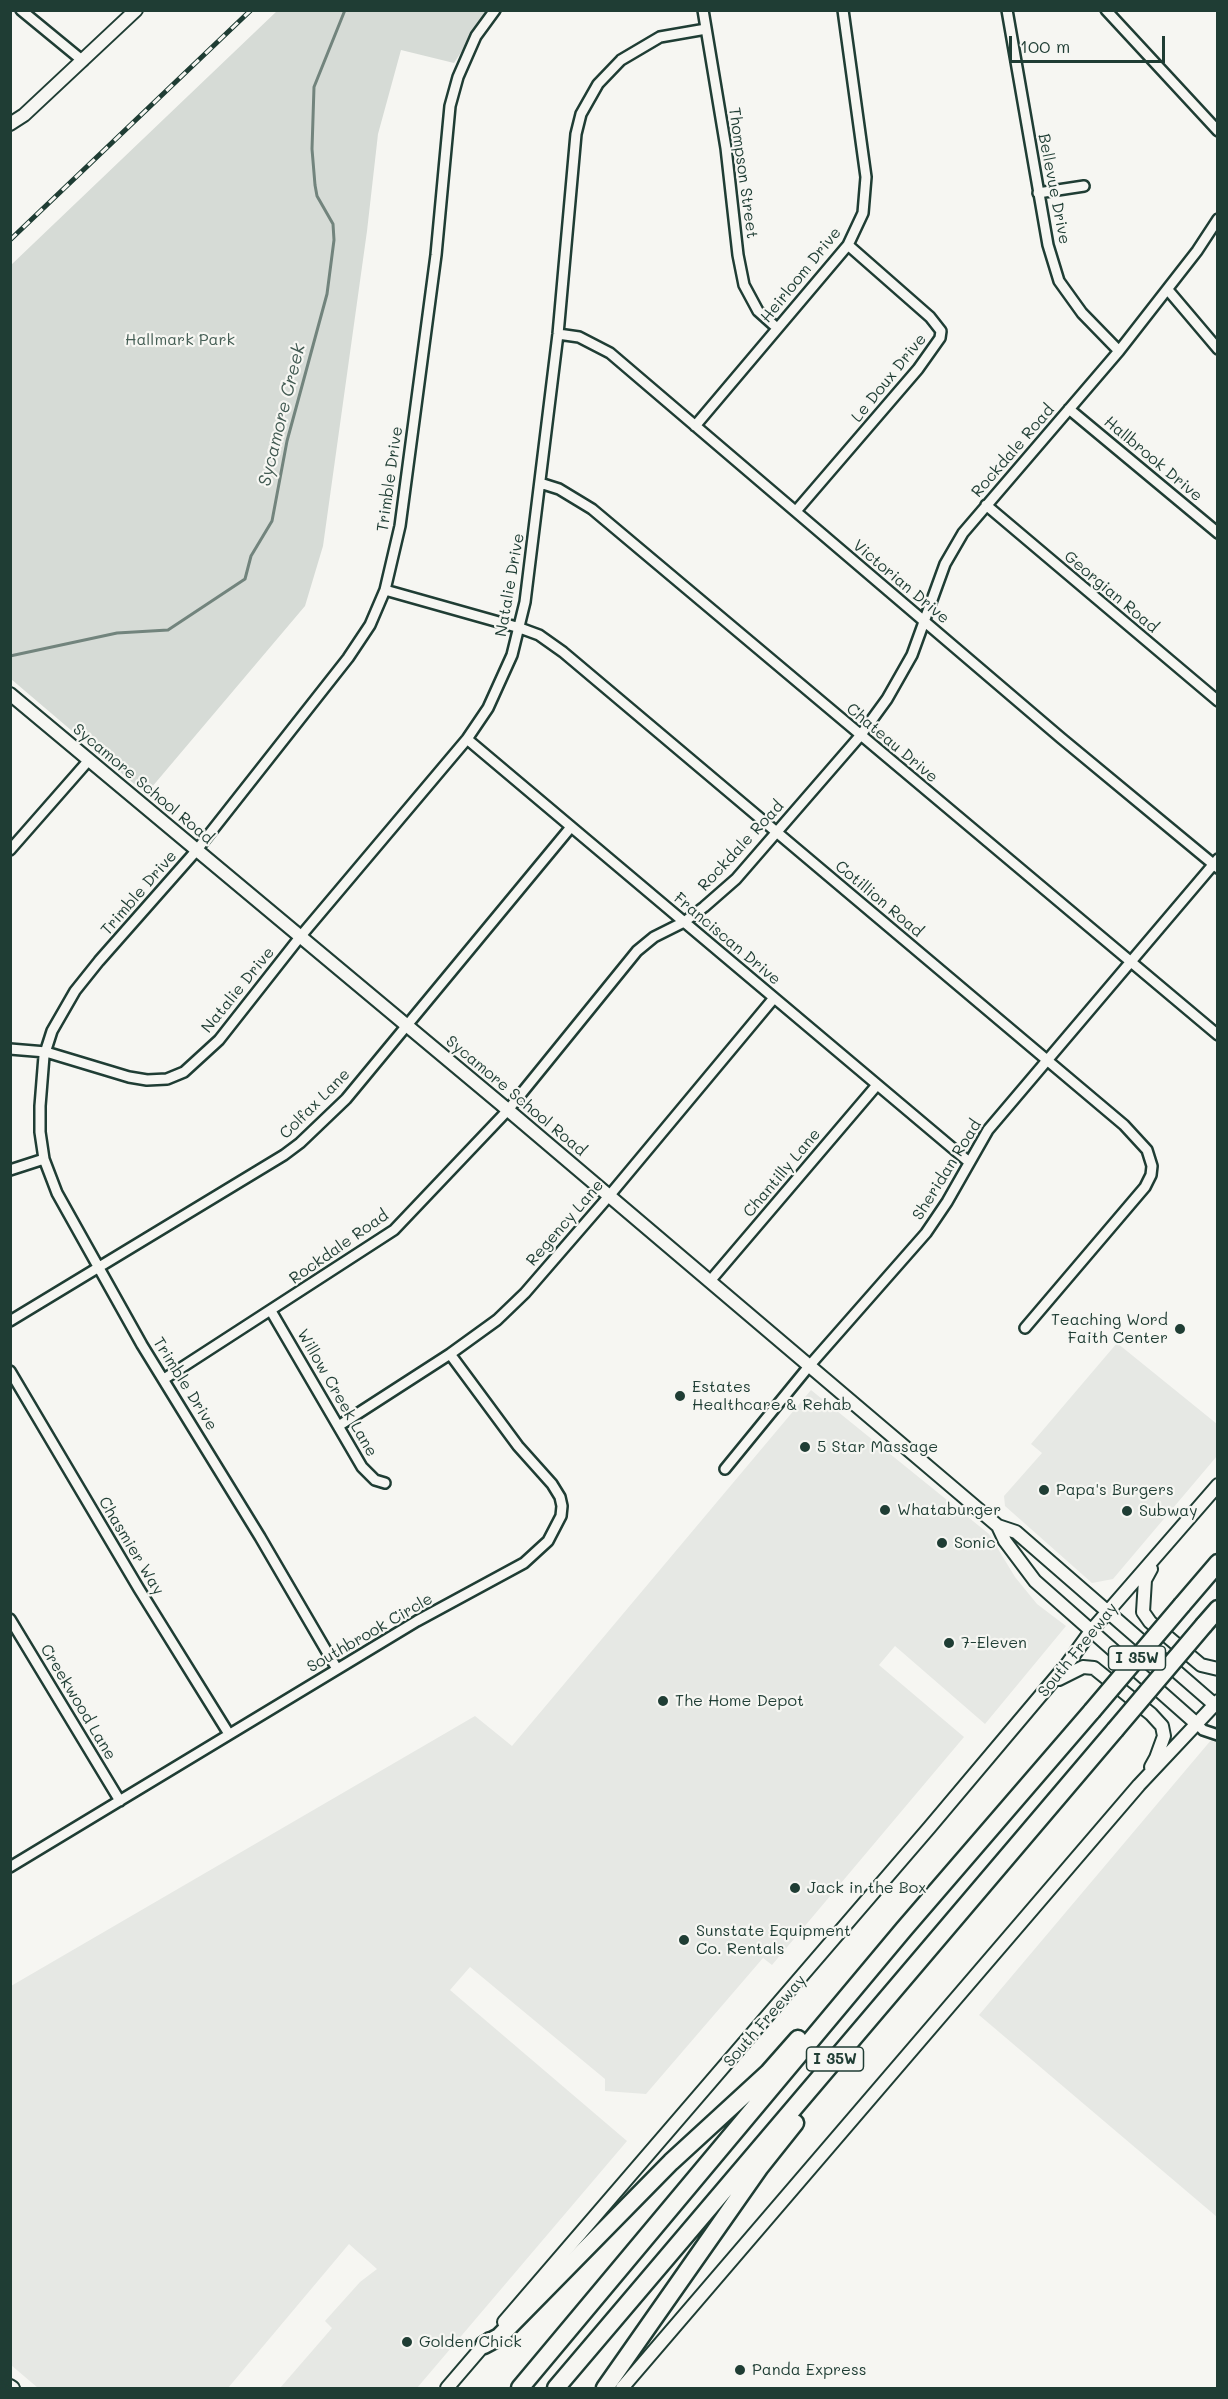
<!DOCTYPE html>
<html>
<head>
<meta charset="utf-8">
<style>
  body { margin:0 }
  #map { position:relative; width:1228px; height:2399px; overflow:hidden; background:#f6f6f2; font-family:Mali,sans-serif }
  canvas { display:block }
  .frame { position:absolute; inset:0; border:12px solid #1f3d34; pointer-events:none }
  .scale { position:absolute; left:1009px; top:36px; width:156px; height:27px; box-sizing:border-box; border:3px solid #1f3d34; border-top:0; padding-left:8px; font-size:18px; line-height:21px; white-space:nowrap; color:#1f3d34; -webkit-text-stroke:4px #f6f6f2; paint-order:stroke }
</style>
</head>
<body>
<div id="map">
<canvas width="1228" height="2399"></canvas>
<div class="frame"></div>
<div class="scale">100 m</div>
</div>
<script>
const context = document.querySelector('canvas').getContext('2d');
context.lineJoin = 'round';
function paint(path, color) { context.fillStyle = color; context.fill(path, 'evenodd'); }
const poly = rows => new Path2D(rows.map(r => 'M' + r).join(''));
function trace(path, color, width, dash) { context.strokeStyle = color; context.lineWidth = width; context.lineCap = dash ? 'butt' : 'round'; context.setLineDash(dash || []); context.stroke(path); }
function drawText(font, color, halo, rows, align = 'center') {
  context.font = font + ' Mali,sans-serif'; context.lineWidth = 4.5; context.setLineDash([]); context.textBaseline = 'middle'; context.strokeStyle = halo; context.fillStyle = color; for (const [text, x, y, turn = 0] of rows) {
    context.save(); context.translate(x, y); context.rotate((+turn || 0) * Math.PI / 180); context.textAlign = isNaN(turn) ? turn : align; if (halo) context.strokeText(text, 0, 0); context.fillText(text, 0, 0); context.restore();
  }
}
paint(poly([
  [1117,1343,1217,1424,1217,1456,1113,1579,1092,1583,1005,1506,1004,1496,1042,1453,1031,1444],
  [811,1390,989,1534,1015,1577,1037,1604,1066,1626,985,1724,895,1646,879,1665,964,1737,772,1965,763,1958,646,2094,605,2091,605,2079,470,1967,450,1990,627,2141,417,2388,280,2388,332,2328,325,2321,360,2282,377,2269,349,2244,228,2388,38,2388,11,2365,11,1986,475,1716,512,1746],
  [1217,1733,1217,2217,979,2015]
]), '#e6e8e4');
paint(poly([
  [277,11,488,11,454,63,401,50,378,134,367,231,323,546,305,606,146,794,11,679,11,265]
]), '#d6dbd6');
trace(poly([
  [10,656,117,633,168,630,245,579,251,556,272,521,287,441,327,294,334,240,333,224,317,196,315,185,312,149,314,87,345,10]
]), '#72847d', 3);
const street = poly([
  [21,10,83,61],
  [703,10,726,148,738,255,744,285,758,311,777,328],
  [1007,10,1048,245,1059,281,1082,313,1119,351],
  [1106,10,1218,131],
  [1038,193,1084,186],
  [1168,290,1218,349],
  [558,334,579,337,610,353,1061,738,1218,868],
  [1069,409,1218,533],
  [695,426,848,245,863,213,866,177,843,10],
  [540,483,559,489,592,509,1218,1035],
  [986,505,1218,701],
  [796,511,918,369,940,338,941,331,930,317,848,245],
  [385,590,520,628,539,635,563,652,1124,1125,1147,1150,1152,1166,1151,1175,1145,1187,1025,1328],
  [467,739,969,1162],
  [10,850,89,760],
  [10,1049,46,1052,129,1077,147,1080,167,1079,184,1072,219,1040,300,937,467,739,488,708,512,655,525,602,558,334,576,134,581,114,598,84,621,60,660,37,706,29],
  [10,1170,44,1159],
  [710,1281,877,1085],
  [271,1311,362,1467,375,1480,385,1483],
  [10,1321,284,1155,300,1143,346,1099,571,827],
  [10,1371,139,1589,229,1734],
  [164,1379,394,1230,508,1110,637,951,654,937,684,922,704,907,736,879,860,736,887,699,912,655,945,564,963,533,1119,351,1197,251,1218,219],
  [340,1425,450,1354,497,1320,525,1293,609,1196,774,998],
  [725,1469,810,1365,926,1233,947,1202,988,1130,1218,859],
  [10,1619,120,1801],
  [337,1669,260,1537,142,1345,57,1193,44,1159,40,1132,40,1106,44,1056,52,1031,75,991,99,961,196,851,348,658,370,625,385,590,400,526,436,255,450,106,458,77,476,36,495,10],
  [1198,1725,1203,1730,1218,1735],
  [10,1867,417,1621,524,1563,548,1541,561,1516,562,1506,560,1497,552,1484,518,1446,450,1354]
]);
const secondary = poly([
  [10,124,24,115,136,10],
  [10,694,508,1110,998,1526,1016,1532,1215,1705],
  [998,1526,1005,1541,1035,1581,1198,1725],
  [1151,1569,1145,1580,1143,1612,1150,1622,1201,1665,1218,1669],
  [1059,1679,1083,1667,1094,1668,1151,1714,1162,1726,1164,1736,1156,1758,1151,1767],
  [504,2322,929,1828,1068,1663,1091,1631,1218,1485],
  [10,2386,13,2388],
  [447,2388,489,2339],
  [622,2388,1139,1785,1218,1701]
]);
const highway = poly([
  [1182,1605,1218,1563],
  [1204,1625,1218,1609],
  [484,2345,499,2337,671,2162,768,2073,798,2039],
  [520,2388,904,1929,1092,1711],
  [556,2388,1115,1730],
  [605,2388,760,2167,795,2123]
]);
trace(street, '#1f3d34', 14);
trace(secondary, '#1f3d34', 16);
trace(highway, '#1f3d34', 21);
trace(street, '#f6f6f2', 9);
trace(secondary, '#f6f6f2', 12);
trace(highway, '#f6f6f2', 16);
const rail = poly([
  [10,240,251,10]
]);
trace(rail, '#1f3d34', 5);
trace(rail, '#f6f6f2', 3, [9]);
const highwayBridge = poly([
  [1092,1711,1182,1605],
  [1115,1730,1204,1625]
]);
trace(highwayBridge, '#1f3d34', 21, []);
trace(highwayBridge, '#f6f6f2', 16);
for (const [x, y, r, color] of [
  [1180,1329,6,"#1f3d34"],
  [680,1396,6,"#1f3d34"],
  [805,1447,6,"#1f3d34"],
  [1044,1490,6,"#1f3d34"],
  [885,1510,6,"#1f3d34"],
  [1127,1511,6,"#1f3d34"],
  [942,1543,6,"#1f3d34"],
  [949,1643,6,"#1f3d34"],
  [663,1701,6,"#1f3d34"],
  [795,1888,6,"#1f3d34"],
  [684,1940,6,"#1f3d34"],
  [407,2342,6,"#1f3d34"],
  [740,2370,6,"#1f3d34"]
]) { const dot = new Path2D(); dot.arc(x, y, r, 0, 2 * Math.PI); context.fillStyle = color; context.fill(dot); trace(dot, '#f6f6f2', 2); }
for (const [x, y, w] of [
  [1137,1658,57],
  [835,2059,57]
]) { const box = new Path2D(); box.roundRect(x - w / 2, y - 12, w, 24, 4.5); context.fillStyle = '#f6f6f2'; context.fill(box); trace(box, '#1f3d34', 1.5); }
drawText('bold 15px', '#1f3d34', null, [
  ["I 35W",1137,1658],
  ["I 35W",835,2059]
]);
drawText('16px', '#1f3d34', '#f6f6f2', [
  ["Thompson Street",743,173,82],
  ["Bellevue Drive",1054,189,79],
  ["Heirloom Drive",801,275,-51],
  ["Le Doux Drive",889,378,-51],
  ["Rockdale Road",1013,451,-49],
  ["Hallbrook Drive",1153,459,40],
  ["Trimble Drive",390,479,-82],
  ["Victorian Drive",901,582,40],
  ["Natalie Drive",510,585,-80],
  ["Georgian Road",1111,592,40],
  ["Chateau Drive",892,743,40],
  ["Sycamore School Road",143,784,40],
  ["Rockdale Road",741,846,-47],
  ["Trimble Drive",139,893,-49],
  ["Cotillion Road",879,899,40],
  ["Franciscan Drive",727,939,40],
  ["Natalie Drive",238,990,-51],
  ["Sycamore School Road",516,1096,40],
  ["Colfax Lane",315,1104,-45],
  ["Sheridan Road",947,1170,-58],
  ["Chantilly Lane",782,1173,-50],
  ["Regency Lane",565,1223,-49],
  ["Rockdale Road",339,1247,-35],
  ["Trimble Drive",185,1384,58],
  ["Willow Creek Lane",337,1393,60],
  ["Chasmier Way",131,1546,59],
  ["Southbrook Circle",370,1633,-30],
  ["South Freeway",1078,1650,-51],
  ["Creekwood Lane",78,1702,59],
  ["South Freeway",765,2021,-49]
]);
drawText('16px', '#445d54', '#f6f6f2', [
  ["Hallmark Park",180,340]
]);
drawText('16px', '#1f3d34', '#f6f6f2', [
  ["Teaching Word",1168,1320,"right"],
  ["Faith Center",1168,1338,"right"],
  ["Estates",692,1387],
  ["Healthcare & Rehab",692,1405],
  ["5 Star Massage",817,1447],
  ["Papa's Burgers",1056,1490],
  ["Whataburger",897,1510],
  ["Subway",1139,1511],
  ["Sonic",954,1543],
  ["7-Eleven",961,1643],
  ["The Home Depot",675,1701],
  ["Jack in the Box",807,1888],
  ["Sunstate Equipment",696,1931],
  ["Co. Rentals",696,1949],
  ["Golden Chick",419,2342],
  ["Panda Express",752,2370]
], 'left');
drawText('italic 18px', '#425a52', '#f6f6f2', [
  ["Sycamore Creek",282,415,-76]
]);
</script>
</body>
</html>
